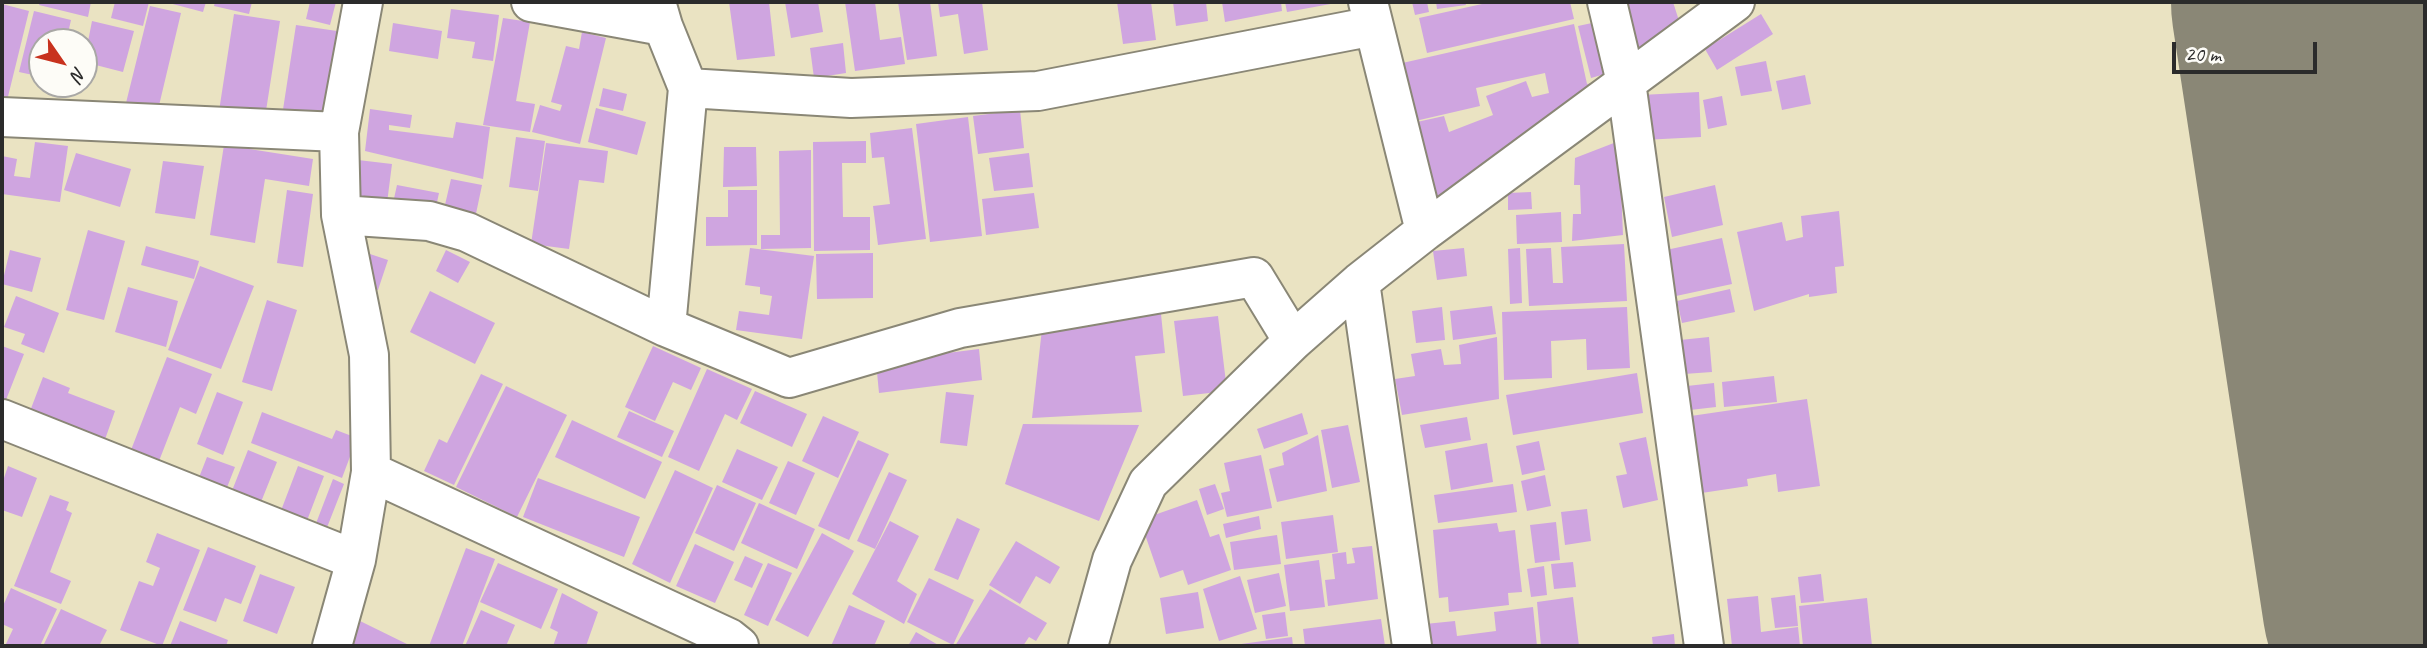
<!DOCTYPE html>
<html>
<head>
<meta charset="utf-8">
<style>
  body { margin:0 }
  #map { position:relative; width:2427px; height:648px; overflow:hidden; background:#eae3c2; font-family:Caveat,sans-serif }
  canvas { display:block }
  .frame { position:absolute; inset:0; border:4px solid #2b2b2b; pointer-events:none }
  .north { position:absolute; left:28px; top:28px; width:70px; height:70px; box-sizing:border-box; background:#fdfcf7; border:2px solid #a9a8a5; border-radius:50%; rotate:125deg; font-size:19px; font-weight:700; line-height:28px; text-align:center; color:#2b2b2b }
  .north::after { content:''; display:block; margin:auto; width:24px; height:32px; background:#c8321e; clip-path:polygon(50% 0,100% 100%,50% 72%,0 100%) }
  .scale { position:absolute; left:2172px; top:42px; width:145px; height:32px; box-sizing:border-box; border:4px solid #2b2b2b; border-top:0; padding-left:9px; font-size:21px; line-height:24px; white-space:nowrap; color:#2b2b2b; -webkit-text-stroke:5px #fdfcf7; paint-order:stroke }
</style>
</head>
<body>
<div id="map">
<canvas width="2427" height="648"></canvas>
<div class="frame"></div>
<div class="north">N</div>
<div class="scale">20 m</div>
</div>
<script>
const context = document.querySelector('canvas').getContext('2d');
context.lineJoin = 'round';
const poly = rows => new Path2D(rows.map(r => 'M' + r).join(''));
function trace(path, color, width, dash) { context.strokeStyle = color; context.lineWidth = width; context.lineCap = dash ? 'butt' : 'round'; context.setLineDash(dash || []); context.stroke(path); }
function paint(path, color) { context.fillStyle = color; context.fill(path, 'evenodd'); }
trace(poly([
  [2334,2,2425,600]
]), '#8a8776', 326);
paint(poly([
  [40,2,91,2,88,17,39,5],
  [115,2,149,2,143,26,111,18],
  [165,2,206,2,203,12],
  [215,2,252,2,249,14,214,6],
  [310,2,336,2,330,25,306,19],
  [729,2,769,2,775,56,737,60],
  [785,2,818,2,823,32,791,38],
  [845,2,875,2,880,40,901,37,905,64,855,71],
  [898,2,930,2,937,56,907,60],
  [938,2,982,2,988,50,964,54,958,14,940,17],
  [1117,2,1151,2,1156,40,1123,44],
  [1173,2,1206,2,1208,21,1176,26],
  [1222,2,1281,2,1282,11,1225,22],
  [1285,2,1336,2,1336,3,1287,12],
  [1412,2,1427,2,1429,12,1415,15],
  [1436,2,1465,2,1466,5,1437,9],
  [1491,2,1570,2,1574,19,1427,53,1419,18],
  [1628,2,1673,2,1681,27,1638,54],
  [2,4,29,11,3,117,2,117],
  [150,6,181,13,157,114,125,107],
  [451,9,499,15,493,61,472,58,475,42,447,38],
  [34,11,71,20,66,42,42,42,42,77,19,72],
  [234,14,280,21,263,130,217,124],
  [1761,14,1773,34,1717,70,1705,49],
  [503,18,530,22,516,101,535,104,530,132,483,125],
  [92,21,134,31,123,72,84,62],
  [393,23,442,31,438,59,389,51],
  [1592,23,1605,74,1591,78,1578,26],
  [1574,24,1587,84,1606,81,1433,202,1408,124,1444,116,1449,132,1493,115,1486,96,1526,81,1532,97,1549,93,1545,73,1476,88,1480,106,1411,122,1398,64],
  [296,25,337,31,321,134,280,129],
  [582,32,606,38,580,144,532,132,540,105,560,111,562,105,551,102,566,46,579,49],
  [843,43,846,73,814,78,810,48],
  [1766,61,1772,91,1741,96,1735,67],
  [1805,75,1811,104,1782,110,1776,81],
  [603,88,627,94,623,111,599,106],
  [1699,92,1701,137,1643,140,1641,95],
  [1722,96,1727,125,1708,129,1703,100],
  [596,108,646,122,637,155,588,142],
  [370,109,412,115,410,128,389,125,389,130,453,138,456,122,490,127,483,179,365,151],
  [1020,110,1024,148,978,154,973,116],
  [968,117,982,236,930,242,916,124],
  [912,128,926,239,878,245,873,206,890,204,884,157,872,158,870,133],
  [516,137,545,141,538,191,509,187],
  [866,141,866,163,842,163,843,217,870,217,870,250,814,251,813,142],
  [1619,141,1623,235,1572,241,1573,214,1581,214,1580,185,1574,185,1575,158],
  [35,142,68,146,60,202,2,194,2,156,17,159,14,176,30,178],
  [546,143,608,151,604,183,579,180,569,249,531,244],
  [224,145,313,159,309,186,265,179,255,243,210,235],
  [724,147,756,147,757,186,723,187],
  [811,150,811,248,761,249,761,235,780,235,779,151],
  [76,153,131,169,120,207,64,190],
  [1029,153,1033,187,994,191,989,158],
  [358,160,392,164,386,211,351,206],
  [163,161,204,166,195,219,155,213],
  [451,179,482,185,473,228,441,222],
  [397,185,439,193,431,230,389,221],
  [1715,185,1723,225,1672,237,1664,197],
  [287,190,313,194,303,267,277,263],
  [728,190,757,190,757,245,706,246,706,217,728,217],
  [1531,192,1532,209,1508,210,1508,193],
  [1034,193,1039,228,986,235,982,199],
  [1839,211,1844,266,1835,267,1837,293,1809,297,1809,294,1754,311,1737,232,1782,222,1786,241,1803,237,1801,216],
  [1561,212,1562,242,1517,244,1516,215],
  [88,230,125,241,104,320,66,310],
  [1722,238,1732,284,1676,296,1666,250],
  [1624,244,1627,301,1529,306,1526,249,1551,248,1553,283,1563,283,1561,247],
  [146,246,199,261,194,279,141,265],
  [750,248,814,256,802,339,736,330,739,311,769,315,772,296,760,294,760,287,745,285],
  [1464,248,1467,276,1437,280,1433,251],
  [1520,248,1522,303,1510,304,1508,249],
  [10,250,41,258,32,292,2,284],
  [446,250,470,262,458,283,436,271],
  [873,253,873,298,817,299,816,254],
  [370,254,388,260,378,290,360,285],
  [200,266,254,286,221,369,168,350],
  [128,287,178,301,166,347,115,332],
  [1730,289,1735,312,1682,323,1677,301],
  [430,291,495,323,475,364,410,332],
  [16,296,59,313,44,353,21,344,25,334,4,327],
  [267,300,297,310,272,391,242,382],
  [1492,306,1496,334,1453,340,1450,311],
  [1442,307,1445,340,1416,343,1412,311],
  [1627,307,1630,368,1587,370,1586,339,1551,341,1552,378,1504,380,1502,312],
  [1161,314,1165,353,1135,356,1142,412,1032,418,1042,329],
  [1218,316,1227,391,1183,396,1174,321],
  [1497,337,1499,399,1402,415,1395,379,1415,376,1411,354,1441,349,1444,365,1461,364,1459,345],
  [1709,337,1712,372,1684,374,1680,340],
  [2,346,24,354,4,405,2,404],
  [653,346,701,368,691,390,673,382,655,421,625,407],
  [979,349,982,380,879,393,876,362],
  [167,357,212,374,196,414,180,407,159,461,131,450],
  [707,369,752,389,737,420,725,414,699,471,668,457],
  [1637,373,1643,413,1513,435,1506,395],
  [481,374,503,384,454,485,424,471,439,439,447,443],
  [1774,376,1777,402,1724,407,1722,382],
  [43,377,70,388,68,393,115,411,102,448,27,419],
  [1714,383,1716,407,1690,410,1687,386],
  [506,386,567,415,517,517,456,487],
  [755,391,807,414,792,447,740,423],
  [217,392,243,402,223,455,197,444],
  [946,392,974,395,967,446,940,443],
  [1807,399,1820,486,1778,492,1776,474,1747,479,1748,486,1695,494,1684,417],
  [629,411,674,431,662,457,617,437],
  [262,412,332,439,336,430,357,438,342,478,251,443],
  [1302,413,1308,434,1264,449,1257,429],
  [823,416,859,432,838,478,802,461],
  [1467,417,1471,440,1425,448,1420,425],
  [572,420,662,462,645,499,555,457],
  [1023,424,1139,425,1099,521,1005,484],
  [1348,425,1360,482,1332,488,1321,430],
  [1318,435,1327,491,1277,502,1269,469,1284,465,1282,453],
  [1646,437,1658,500,1623,508,1616,476,1627,474,1619,443],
  [858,440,889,454,849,540,818,526],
  [1539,441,1545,470,1522,475,1516,446],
  [1487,443,1493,482,1451,490,1445,451],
  [737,449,778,467,762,500,722,482],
  [248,450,277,462,257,512,228,501],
  [1261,455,1272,508,1227,517,1221,493,1230,491,1224,463],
  [207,457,235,467,226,490,198,480],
  [788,461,815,473,796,515,769,503],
  [8,466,37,478,22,517,2,510,2,484],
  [298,466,324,476,303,531,277,521],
  [675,470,713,488,670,583,632,564],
  [889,472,907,480,875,549,857,541],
  [1545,475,1551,506,1527,511,1521,481],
  [538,478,640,517,624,557,523,517],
  [333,479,344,484,326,530,315,526],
  [1215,484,1224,509,1207,515,1199,489],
  [1513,484,1517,512,1438,523,1434,495],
  [717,485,756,503,734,551,695,533],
  [50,495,69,502,66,510,72,513,50,572,71,581,61,604,14,586],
  [1197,500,1210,537,1219,534,1231,570,1188,585,1183,570,1160,578,1140,520],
  [759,503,815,529,797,569,741,543],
  [1587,509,1591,541,1565,545,1561,512],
  [1333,515,1338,552,1286,559,1281,522],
  [1259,516,1261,529,1226,538,1223,524],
  [957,518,980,529,958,580,934,570],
  [890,521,919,536,897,581,917,594,904,624,852,594],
  [1556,522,1560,560,1535,563,1530,525],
  [1497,523,1499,532,1515,530,1522,592,1508,593,1509,605,1449,612,1448,597,1439,598,1433,530],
  [157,533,200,550,162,646,120,630,139,581,153,586,160,568,146,562],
  [822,533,854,551,808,637,775,620],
  [1277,535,1281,564,1234,570,1230,542],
  [1016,541,1060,567,1050,584,1036,576,1020,604,989,585],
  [695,544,734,562,715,603,676,586],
  [1372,546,1378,599,1328,606,1325,580,1335,579,1332,554,1346,552,1347,564,1355,563,1352,548],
  [208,547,256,566,241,604,225,598,216,622,183,610],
  [466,548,495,559,462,646,429,646],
  [745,556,763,564,752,588,734,580],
  [1319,560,1325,607,1290,611,1284,565],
  [1573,562,1576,587,1554,589,1551,564],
  [498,563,558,589,541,629,480,602],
  [768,563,792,573,768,626,744,615],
  [1544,566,1547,595,1531,597,1527,569],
  [1279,573,1286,606,1255,613,1247,580],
  [260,574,295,587,277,634,243,621],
  [1821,574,1824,601,1801,603,1798,577],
  [1240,576,1257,629,1219,641,1203,589],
  [929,578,974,600,953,645,907,622],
  [11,588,57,609,40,646,5,646,13,629,2,624,2,608],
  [990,589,1047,623,1036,641,1029,637,1023,646,955,646],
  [1198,592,1204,628,1166,634,1160,598],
  [562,593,598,612,586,646,553,646,558,632,550,628],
  [1795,595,1798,626,1775,628,1771,598],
  [1758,596,1761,632,1798,627,1800,646,1732,646,1727,599],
  [1573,597,1579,646,1541,646,1537,602],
  [1867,598,1872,646,1803,646,1799,606],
  [849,605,885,621,874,646,831,646],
  [1533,607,1537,646,1428,646,1425,624,1455,621,1457,636,1496,631,1494,612],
  [61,609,107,630,99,646,43,646],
  [481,610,515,625,506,646,465,646],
  [1285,612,1288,636,1266,639,1262,615],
  [1381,619,1385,646,1305,646,1303,629],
  [358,620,411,646,345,646],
  [180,621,228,640,226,646,170,646],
  [916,632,940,646,908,646],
  [1674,634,1675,646,1653,646,1652,637],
  [1292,637,1293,646,1234,646,1234,645]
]), '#cfa5e0');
const street = poly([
  [531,2,663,26],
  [656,2,663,26,688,88,666,327],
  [1368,2,1425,231],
  [1607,2,1626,82,1704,646],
  [688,88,851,98,1038,91,1374,26],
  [2,117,339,132],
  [341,215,429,221,467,232,666,327,789,378,960,328,1254,277,1293,341],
  [1360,282,1412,646],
  [2,419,356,560],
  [371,472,729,638,739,646],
  [332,646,356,560,371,472,369,355,341,215,339,132,363,2],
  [1088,646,1112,560,1148,483,1293,341,1360,282,1425,231,1735,2]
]);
trace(street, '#8a8776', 42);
trace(street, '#fff', 38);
</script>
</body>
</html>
